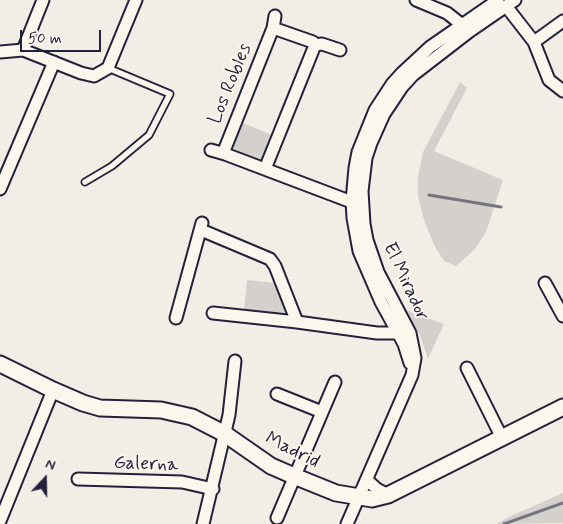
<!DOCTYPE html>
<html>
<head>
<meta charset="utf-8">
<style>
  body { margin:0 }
  #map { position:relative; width:563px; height:524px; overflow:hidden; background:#f2eee5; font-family:Mynerve,sans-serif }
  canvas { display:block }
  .north { position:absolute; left:20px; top:454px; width:50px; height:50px; -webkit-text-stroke:4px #fbf7ec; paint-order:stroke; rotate:21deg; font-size:14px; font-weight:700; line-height:20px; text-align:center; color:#22223b }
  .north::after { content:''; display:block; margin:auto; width:18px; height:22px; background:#22223b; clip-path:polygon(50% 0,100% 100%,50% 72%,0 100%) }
  .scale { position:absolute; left:20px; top:30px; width:81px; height:22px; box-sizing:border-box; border:2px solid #22223b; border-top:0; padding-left:6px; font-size:15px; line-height:18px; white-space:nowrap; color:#22223b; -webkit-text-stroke:4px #fbf7ec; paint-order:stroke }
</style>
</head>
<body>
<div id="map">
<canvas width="563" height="524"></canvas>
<div class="north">N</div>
<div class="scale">50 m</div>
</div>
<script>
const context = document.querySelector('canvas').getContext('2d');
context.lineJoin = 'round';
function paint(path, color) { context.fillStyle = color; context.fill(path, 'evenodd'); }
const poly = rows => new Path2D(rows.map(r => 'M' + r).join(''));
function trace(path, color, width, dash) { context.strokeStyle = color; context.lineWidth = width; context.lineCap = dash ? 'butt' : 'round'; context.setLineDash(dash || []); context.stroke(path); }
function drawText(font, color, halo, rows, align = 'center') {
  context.font = font + ' Mynerve,sans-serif'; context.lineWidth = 4; context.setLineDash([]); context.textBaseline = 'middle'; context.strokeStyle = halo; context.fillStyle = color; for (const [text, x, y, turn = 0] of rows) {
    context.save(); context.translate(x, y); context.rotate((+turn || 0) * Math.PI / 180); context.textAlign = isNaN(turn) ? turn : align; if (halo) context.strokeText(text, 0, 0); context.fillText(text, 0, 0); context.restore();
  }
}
paint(poly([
  [460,82,467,88,434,151,503,180,486,232,475,249,456,266,444,261,434,245,423,217,418,195,418,177,423,152],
  [241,122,272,135,264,157,260,160,234,149,232,144],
  [247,280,275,283,286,310,284,314,244,311],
  [406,310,444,324,428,359,420,335],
  [563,493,563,523,496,524,511,516]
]), '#d4d1cc');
trace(poly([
  [429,195,501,207],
  [504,524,563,503]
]), '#76747f', 3);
const lane = poly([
  [85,182,112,166,149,135,170,94,108,68]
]);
const street = poly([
  [416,0,447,13,466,28],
  [506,6,534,42,549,80,563,91],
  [273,28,313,42,315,45,322,44,340,50],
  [534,42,563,21],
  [23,50,43,0],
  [0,52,23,50,81,73,94,76,108,68,136,0],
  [211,150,225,154,357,204],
  [225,154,224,151,273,28,275,16],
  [265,169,315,45],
  [0,189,54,62],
  [201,230,270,259,275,266,297,322],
  [545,283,563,316],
  [213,313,297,322,377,333,403,333],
  [176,318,202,223],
  [410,363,404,344,381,302,359,251,353,218,352,201,355,168,358,152,375,110,392,84,402,73,430,47,498,0],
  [467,368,502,438],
  [277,394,322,412],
  [78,479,182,482,213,489],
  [367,480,377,489,388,495],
  [277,518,335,382],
  [0,521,53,390],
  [203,524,229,415,235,361],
  [347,524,412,375,415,358,410,333,378,272,367,240,364,224,362,191,366,158,371,143,384,114,402,87,413,75,470,31,515,0]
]);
const secondary = poly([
  [0,364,53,390,83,403,100,408,161,410,192,417,225,434,271,466,294,476,336,493,372,499,388,495,563,407]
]);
trace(lane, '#22223b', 9);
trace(street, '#22223b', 15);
trace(secondary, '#22223b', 19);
trace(lane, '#fbf7ec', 5.5);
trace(street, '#fbf7ec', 11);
trace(secondary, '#fbf7ec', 15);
drawText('19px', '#22223b', '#fbf7ec', [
  ["Los Robles",231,84,-68],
  ["El Mirador",405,282,65],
  ["Madrid",292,451,27],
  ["Galerna",146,465,2]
]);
</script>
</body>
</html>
